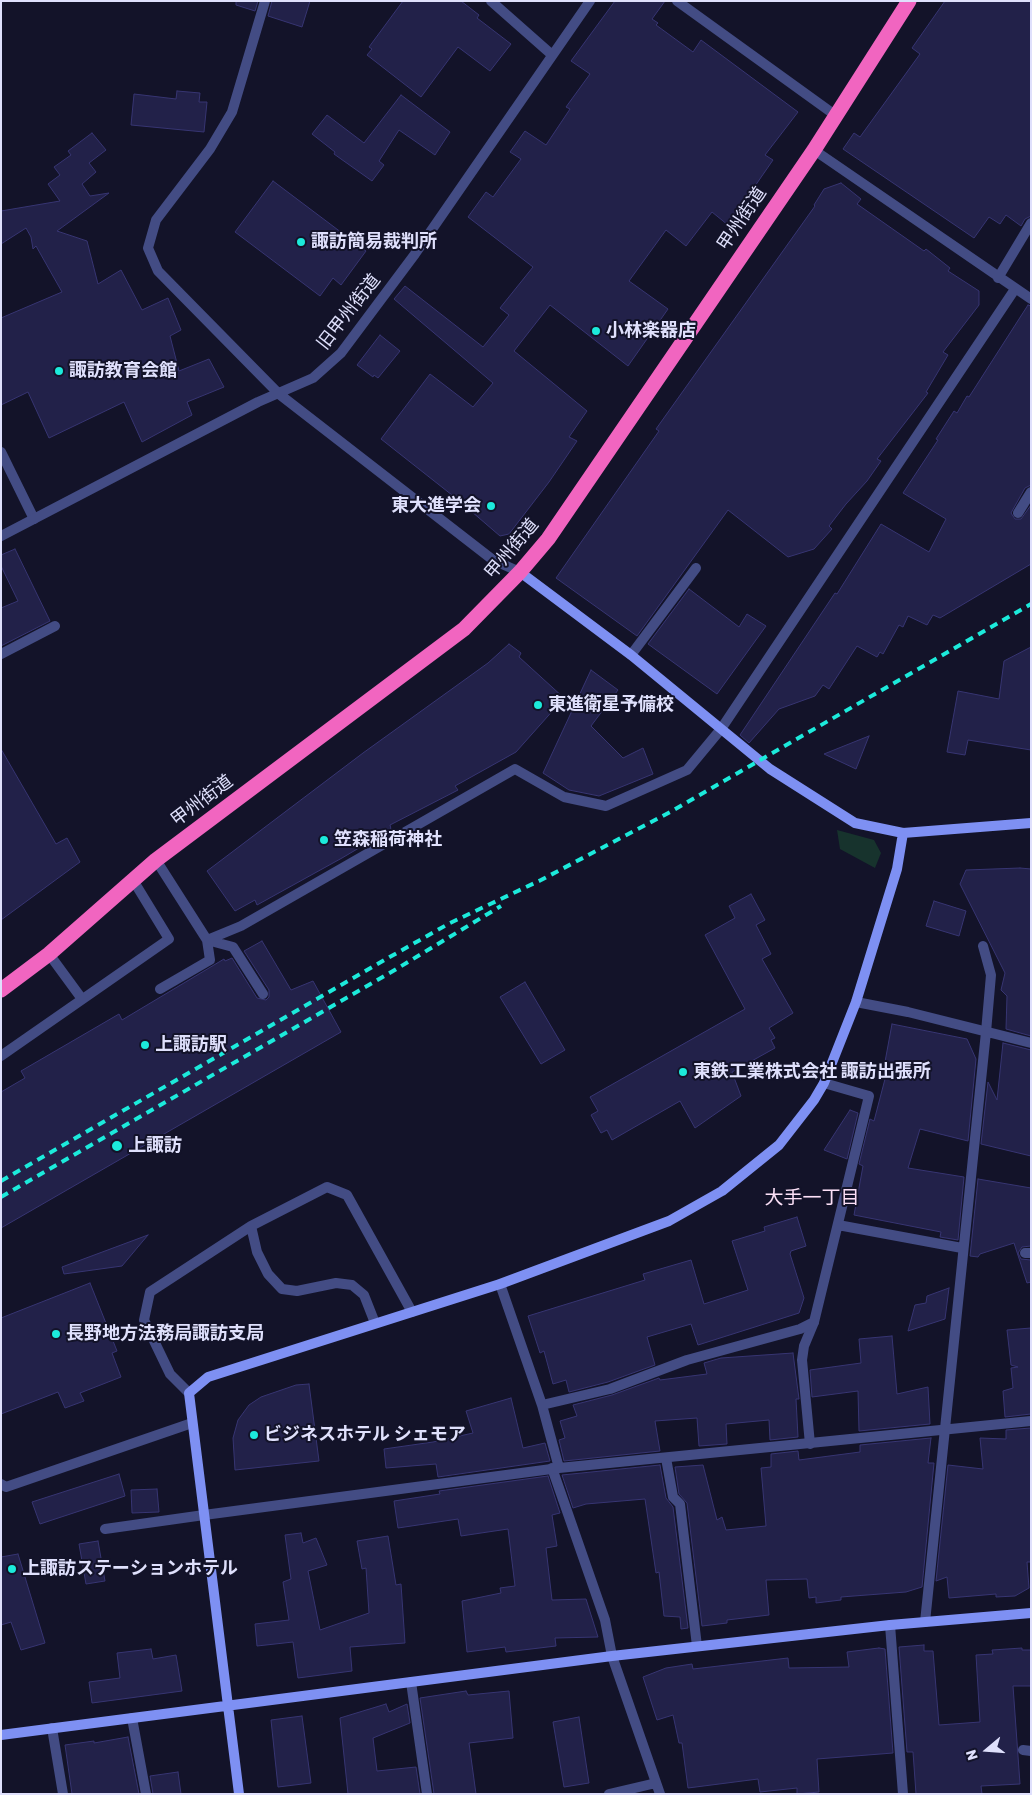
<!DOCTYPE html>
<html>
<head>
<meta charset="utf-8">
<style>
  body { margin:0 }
  #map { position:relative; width:1032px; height:1795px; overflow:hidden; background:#131329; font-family:Rubik,sans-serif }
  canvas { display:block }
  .frame { position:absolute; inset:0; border:2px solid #dfe0fc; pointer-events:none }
  .north { position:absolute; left:962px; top:1725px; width:50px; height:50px; -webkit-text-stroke:4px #131329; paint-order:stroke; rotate:252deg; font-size:14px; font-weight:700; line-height:20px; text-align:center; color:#dfe0fc }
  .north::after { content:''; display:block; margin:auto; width:18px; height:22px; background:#dfe0fc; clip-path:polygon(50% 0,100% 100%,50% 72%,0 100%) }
</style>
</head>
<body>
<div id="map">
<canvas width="1032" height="1795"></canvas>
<div class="frame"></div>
<div class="north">N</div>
</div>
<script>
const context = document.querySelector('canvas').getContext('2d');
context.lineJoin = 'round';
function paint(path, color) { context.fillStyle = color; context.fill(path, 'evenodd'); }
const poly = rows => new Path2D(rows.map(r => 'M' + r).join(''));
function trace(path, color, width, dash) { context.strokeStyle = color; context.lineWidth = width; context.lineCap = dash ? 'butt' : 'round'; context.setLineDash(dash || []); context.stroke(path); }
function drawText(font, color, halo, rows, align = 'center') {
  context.font = font + ' Rubik,"Noto Sans JP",sans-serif'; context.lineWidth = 4; context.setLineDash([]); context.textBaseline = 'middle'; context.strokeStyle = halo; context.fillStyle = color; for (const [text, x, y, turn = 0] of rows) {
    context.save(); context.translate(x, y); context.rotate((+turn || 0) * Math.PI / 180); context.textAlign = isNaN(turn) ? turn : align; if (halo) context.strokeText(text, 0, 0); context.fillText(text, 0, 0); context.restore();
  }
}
paint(poly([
  [837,830,874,840,881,853,875,868,840,849]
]), '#17332d');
const building = poly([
  [236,1,258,1,255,11,236,5,236,1],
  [272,1,310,1,302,27,268,16,272,1],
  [403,1,461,1,479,15,477,18,511,44,490,71,458,47,421,97,367,55,372,49,369,47,403,1],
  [615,1,665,1,652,19,658,23,656,25,693,52,701,40,798,112,765,155,773,160,728,225,712,212,686,246,666,230,629,281,668,309,628,366,550,305,514,351,587,411,569,437,577,441,549,482,509,534,500,536,457,499,381,439,430,374,473,407,493,383,394,299,405,286,483,347,509,315,500,308,533,267,468,217,486,192,493,197,521,159,510,152,525,131,546,145,570,109,566,107,590,74,571,61,615,1],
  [945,1,1031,1,1031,216,1025,219,1021,226,1006,215,1000,224,989,217,974,238,843,149,854,133,860,137,920,54,912,48,945,1],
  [177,91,200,93,199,102,207,102,204,132,131,125,134,94,176,99,177,91],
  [401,95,450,132,435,155,399,130,379,161,384,165,372,181,334,154,335,152,312,134,327,115,364,143,401,95],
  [92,133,106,150,89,163,96,172,82,184,90,196,109,193,57,231,87,241,98,284,121,270,142,310,168,298,181,330,170,336,179,371,209,359,224,387,187,402,192,415,142,442,124,402,49,438,28,392,1,405,1,318,62,292,36,246,33,249,31,237,26,228,1,244,1,211,60,201,48,184,60,175,54,167,71,155,68,151,92,133],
  [273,181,366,251,341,285,333,278,320,296,235,232,273,181],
  [841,183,861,199,857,204,924,251,926,249,950,268,948,271,979,291,979,305,943,352,948,355,926,392,928,393,877,459,881,461,867,481,846,504,829,526,832,529,814,549,788,557,728,510,637,636,556,578,659,431,656,429,815,206,814,205,824,189,841,183],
  [1028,305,1031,306,1031,485,1025,488,1011,513,1015,519,1021,519,1031,505,1031,564,940,618,933,615,927,625,908,616,903,627,899,625,883,654,880,652,877,657,857,646,829,689,823,685,815,696,779,709,749,743,740,735,835,593,837,594,881,524,929,552,946,519,903,493,938,440,936,439,954,411,957,413,967,396,969,397,1028,305],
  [380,335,400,351,378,378,374,375,373,377,357,365,380,335],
  [15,549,50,621,1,646,1,608,18,601,1,566,1,555,15,549],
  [689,589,739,627,747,614,766,626,717,694,648,644,689,589],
  [509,644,521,653,519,657,564,698,516,752,455,786,458,790,390,825,391,829,342,858,257,905,255,900,235,911,207,871,363,753,488,663,509,644],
  [1031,647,1031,750,968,740,965,755,947,752,958,691,999,699,1004,661,1031,647],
  [591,670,618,690,591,726,623,758,643,748,653,774,599,796,569,790,543,773,591,670],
  [869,736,856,769,824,754,869,736],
  [1,749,56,844,67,838,80,862,1,920,1,749],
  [1020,868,1031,869,1031,1036,1006,1029,1007,996,1001,990,1005,973,960,884,966,870,1020,868],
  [751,894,765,920,756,925,771,954,762,959,793,1013,769,1028,775,1038,771,1040,775,1048,732,1072,741,1096,695,1128,680,1101,612,1140,607,1130,601,1133,591,1115,598,1111,590,1097,745,1009,705,935,735,918,729,906,751,894],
  [934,901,966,911,959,936,926,926,934,901],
  [262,941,291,990,313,981,341,1032,1,1228,1,1092,25,1078,21,1071,119,1014,122,1020,224,959,225,961,232,958,257,998,266,1000,269,997,269,990,244,951,262,941],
  [525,982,565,1050,541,1064,500,997,525,982],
  [892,1024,967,1039,976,1059,968,1141,920,1129,908,1168,964,1177,958,1240,940,1237,941,1232,854,1215,863,1166,859,1164,870,1119,874,1121,885,1079,882,1078,892,1024],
  [1003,1043,1031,1050,1031,1156,981,1144,988,1082,997,1100,1003,1043],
  [850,1110,858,1113,847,1159,824,1150,850,1110],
  [978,1179,1031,1188,1031,1246,1022,1247,1018,1253,1021,1259,1031,1260,1031,1282,1027,1283,1014,1243,980,1254,978,1257,970,1256,978,1179],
  [797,1217,806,1246,791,1251,790,1254,804,1298,799,1313,698,1345,691,1324,647,1337,655,1365,608,1382,569,1392,566,1380,553,1384,544,1351,540,1353,528,1316,645,1280,643,1274,691,1260,704,1304,748,1290,732,1241,765,1231,764,1227,797,1217],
  [148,1235,122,1266,64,1274,62,1267,148,1235],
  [90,1283,117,1351,112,1353,121,1377,80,1393,84,1401,65,1408,58,1392,1,1414,1,1318,90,1283],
  [949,1288,945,1319,908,1331,915,1305,926,1303,927,1296,949,1288],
  [1031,1328,1031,1414,1005,1417,1003,1391,1013,1388,1011,1368,1018,1367,1011,1365,1007,1330,1031,1328],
  [892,1336,897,1394,928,1387,930,1424,859,1431,858,1391,812,1397,810,1370,861,1363,859,1339,892,1336],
  [793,1353,799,1399,796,1399,798,1437,770,1440,769,1420,726,1424,727,1444,699,1446,697,1418,655,1421,660,1451,564,1461,559,1440,565,1438,560,1421,577,1416,573,1405,612,1395,659,1378,660,1380,707,1374,704,1363,721,1358,793,1353],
  [309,1384,319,1461,235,1470,233,1438,238,1420,249,1405,261,1397,296,1385,309,1384],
  [511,1398,523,1448,545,1443,550,1461,438,1477,436,1464,386,1468,384,1449,433,1442,473,1433,466,1411,511,1398],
  [1031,1428,1031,1562,1027,1562,1029,1588,1015,1596,996,1597,996,1594,949,1598,947,1577,936,1581,948,1465,983,1469,980,1438,1006,1439,1006,1430,1031,1428],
  [931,1438,928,1463,934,1463,922,1587,906,1592,841,1597,841,1600,816,1603,816,1597,809,1598,807,1579,766,1580,769,1615,727,1620,727,1623,702,1626,687,1503,679,1494,675,1467,703,1465,717,1520,722,1517,726,1530,766,1526,761,1468,771,1467,771,1454,798,1451,799,1460,860,1452,860,1445,931,1438],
  [660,1465,666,1498,673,1507,688,1628,681,1629,680,1617,664,1616,659,1572,656,1573,645,1499,586,1504,573,1508,562,1475,660,1465],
  [119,1474,125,1496,40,1524,32,1502,119,1474],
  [548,1476,560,1513,552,1515,557,1546,546,1548,552,1600,586,1599,598,1637,555,1638,556,1646,506,1652,505,1647,467,1652,462,1601,501,1593,500,1588,515,1586,508,1529,461,1536,458,1519,398,1528,394,1501,440,1494,439,1491,548,1476],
  [157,1489,159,1512,132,1513,131,1490,157,1489],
  [301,1533,303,1543,316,1538,327,1565,308,1571,320,1630,369,1613,366,1568,362,1569,357,1541,388,1536,396,1585,401,1584,405,1643,350,1647,352,1671,298,1678,293,1642,257,1646,255,1624,289,1620,283,1582,291,1579,285,1535,301,1533],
  [98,1541,105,1581,86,1584,79,1544,98,1541],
  [18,1554,45,1643,21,1650,11,1622,1,1625,1,1557,18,1554],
  [924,1645,924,1651,933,1651,939,1725,980,1722,976,1655,993,1654,992,1650,1022,1648,1022,1650,1031,1650,1031,1686,1013,1686,1020,1784,981,1786,982,1794,916,1794,913,1752,907,1752,899,1647,924,1645],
  [879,1648,885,1649,893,1753,817,1759,819,1792,797,1794,797,1788,760,1792,758,1779,688,1788,682,1743,679,1743,673,1715,657,1720,643,1677,666,1668,692,1664,693,1669,788,1658,789,1668,849,1667,847,1652,879,1648],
  [151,1649,153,1659,176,1655,182,1691,92,1703,89,1682,120,1678,117,1653,151,1649],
  [466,1691,468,1695,509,1691,513,1738,469,1743,476,1794,434,1794,420,1698,466,1691],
  [386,1704,389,1712,407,1704,410,1723,373,1738,377,1771,416,1767,420,1794,348,1794,340,1718,386,1704],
  [302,1716,311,1783,278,1787,271,1720,302,1716],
  [579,1717,589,1783,564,1787,553,1722,579,1717],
  [128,1737,139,1794,72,1794,65,1745,94,1741,94,1743,128,1737],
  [178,1772,181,1794,153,1794,150,1776,178,1772]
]);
paint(building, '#222149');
trace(building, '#373572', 1);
trace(poly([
  [1,452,34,519],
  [1018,513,1031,492],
  [1,654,55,626],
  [156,860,207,940,210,960,160,989],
  [207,940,241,926,515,769,564,797,606,806,687,770,721,729],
  [207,940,233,947,263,994],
  [983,946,991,975,986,1032],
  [49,954,82,999],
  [1,1056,169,939,133,880],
  [251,1226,257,1252,268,1274,282,1289,297,1291,336,1283,352,1285,364,1295,375,1323],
  [1025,1253,1031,1253],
  [189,1393,170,1374,144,1320,150,1292,251,1226,327,1187,347,1195,412,1312],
  [810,1444,802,1360,804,1346,814,1322],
  [666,1458,673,1497,680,1504,697,1646],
  [552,1468,605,1620,612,1656],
  [105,1529,204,1515],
  [890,1625,903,1794],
  [411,1682,427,1794],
  [132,1718,146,1794],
  [52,1728,63,1794],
  [1023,1750,1031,1751]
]), '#434c84', 10);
trace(poly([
  [265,1,232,112,210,149,156,220,148,248,158,271,279,394,493,560,520,572],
  [491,1,551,54],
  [677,1,835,115],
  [814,150,1031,299],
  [998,278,1031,223],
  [1,536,258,402,313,378,341,353,415,254,590,1],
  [631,655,696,568],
  [721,729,1015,289],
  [856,1002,908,1012,1031,1043],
  [838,1225,962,1248],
  [500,1284,542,1405,559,1468],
  [542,1405,610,1389,687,1360,800,1329,814,1322,869,1096,824,1083],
  [1,1484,6,1487,192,1423],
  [204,1515,559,1468,1031,1421],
  [925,1622,986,1032],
  [612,1656,660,1794],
  [609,1794,656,1783]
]), '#434c84', 10);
trace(poly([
  [520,572,631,655,770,769,855,823,903,833,1031,823],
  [1,1735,612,1656,890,1625,1031,1613],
  [239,1794,189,1393,208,1377,500,1284,669,1221,722,1191,779,1145,814,1100,824,1083,856,1002,897,869,903,833]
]), '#7e90f3', 10);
trace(poly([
  [1,990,49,954,156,860,464,629,520,572,548,539,814,150,909,1]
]), '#f165c0', 15);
trace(poly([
  [1,1181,388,958,450,923,541,880,672,811,1031,604],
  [1,1197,393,971,501,906]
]), '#1ceadb', 4, [8, 6]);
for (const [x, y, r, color] of [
  [301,242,5,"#1ceadb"],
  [596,331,5,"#1ceadb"],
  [59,371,5,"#1ceadb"],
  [491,506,5,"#1ceadb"],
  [538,705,5,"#1ceadb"],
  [324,840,5,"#1ceadb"],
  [145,1045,5,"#1ceadb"],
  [683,1072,5,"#1ceadb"],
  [117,1146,6,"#1ceadb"],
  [56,1334,5,"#1ceadb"],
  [254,1435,5,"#1ceadb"],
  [12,1569,5,"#1ceadb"]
]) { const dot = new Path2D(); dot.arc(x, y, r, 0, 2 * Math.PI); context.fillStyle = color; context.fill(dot); trace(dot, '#131329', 2); }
drawText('18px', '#dfe0fc', '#131329', [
  ["甲州街道",742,219,-56],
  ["旧甲州街道",349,312,-52],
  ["甲州街道",512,549,-50],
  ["甲州街道",202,801,-37]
]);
drawText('bold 18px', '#dfe0fc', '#131329', [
  ["諏訪簡易裁判所",311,242],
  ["小林楽器店",606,331],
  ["諏訪教育会館",69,371],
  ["東大進学会",481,506,"right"],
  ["東進衛星予備校",548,705],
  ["笠森稲荷神社",334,840],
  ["上諏訪駅",155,1045],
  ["東鉄工業株式会社 諏訪出張所",693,1072],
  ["上諏訪",128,1146],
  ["長野地方法務局諏訪支局",66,1334],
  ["ビジネスホテル シェモア",264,1435],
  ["上諏訪ステーションホテル",22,1569]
], 'left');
drawText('19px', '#fce0f7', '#131329', [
  ["大手一丁目",812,1199]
]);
</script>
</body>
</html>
